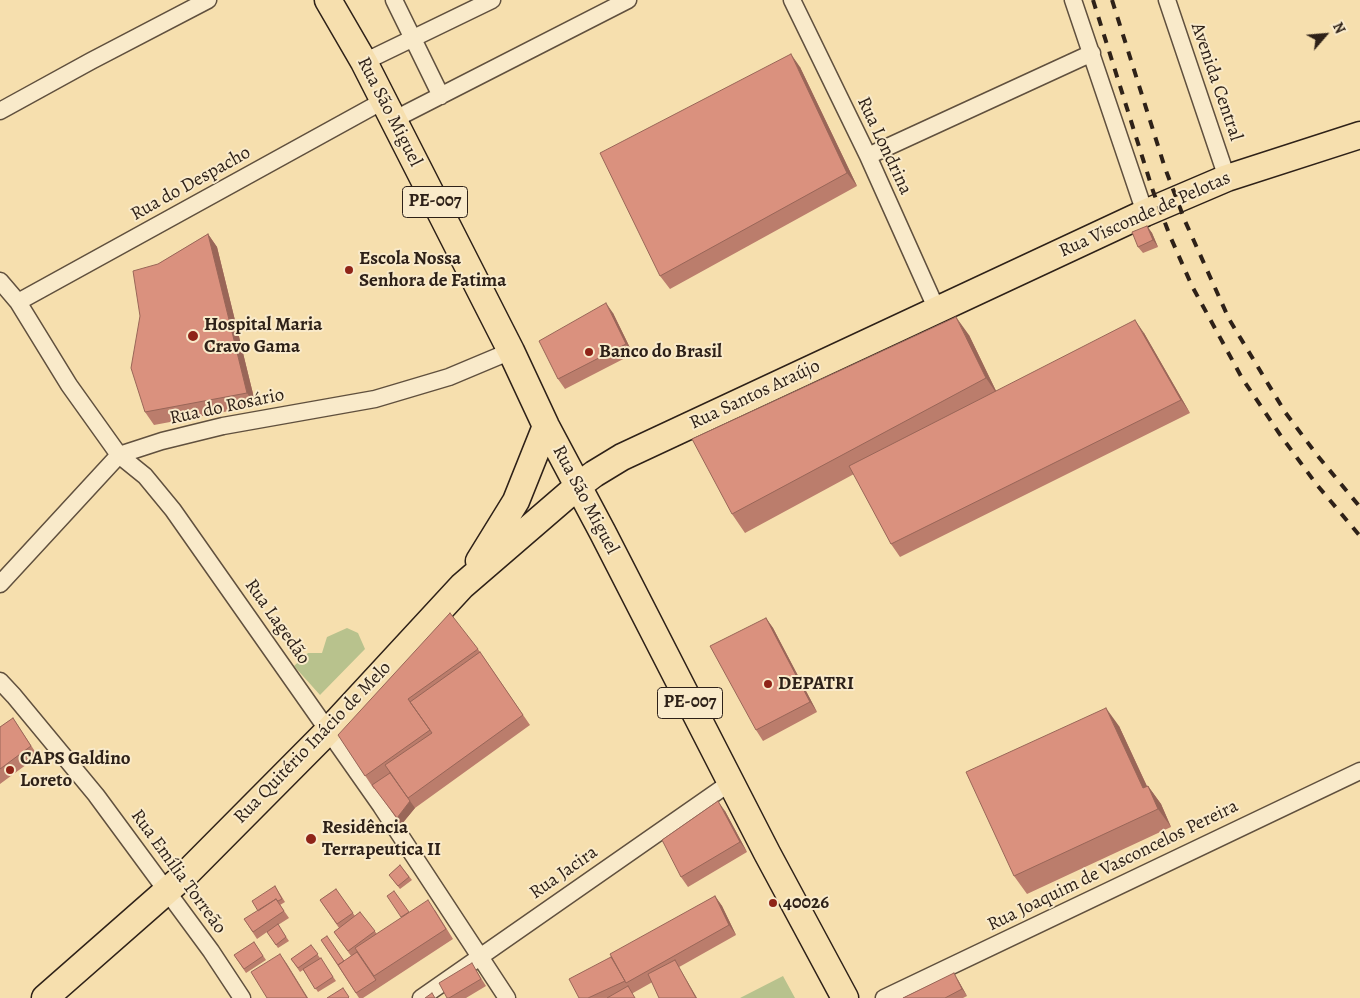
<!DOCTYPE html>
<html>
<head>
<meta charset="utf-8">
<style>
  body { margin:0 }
  #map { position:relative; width:1360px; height:998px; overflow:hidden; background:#f6dfae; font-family:Alegreya,serif }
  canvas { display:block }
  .north { position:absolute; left:1300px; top:10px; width:50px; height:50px; -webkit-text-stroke:4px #f9eaca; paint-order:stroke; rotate:63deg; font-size:14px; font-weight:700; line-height:20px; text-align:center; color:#2e2118 }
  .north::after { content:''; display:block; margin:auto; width:18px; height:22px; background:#2e2118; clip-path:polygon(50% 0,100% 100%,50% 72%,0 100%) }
</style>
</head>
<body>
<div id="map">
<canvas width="1360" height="998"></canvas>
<div class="north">N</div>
</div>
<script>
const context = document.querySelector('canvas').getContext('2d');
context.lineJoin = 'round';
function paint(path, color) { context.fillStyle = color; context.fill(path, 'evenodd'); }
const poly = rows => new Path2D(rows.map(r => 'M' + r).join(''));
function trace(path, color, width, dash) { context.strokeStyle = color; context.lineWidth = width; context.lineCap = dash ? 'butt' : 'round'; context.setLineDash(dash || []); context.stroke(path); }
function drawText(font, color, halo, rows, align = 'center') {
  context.font = font + ' Alegreya,serif'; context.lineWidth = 4; context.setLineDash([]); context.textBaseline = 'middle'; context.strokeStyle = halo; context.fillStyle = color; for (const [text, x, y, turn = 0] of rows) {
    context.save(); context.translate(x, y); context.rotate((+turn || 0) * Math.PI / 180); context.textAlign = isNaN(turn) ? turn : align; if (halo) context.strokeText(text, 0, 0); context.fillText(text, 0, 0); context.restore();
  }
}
paint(poly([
  [347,628,358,633,365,649,320,695,294,666,308,653,322,653,327,637],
  [783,976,795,998,740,998]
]), '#b8c28d');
const minor = poly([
  [394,0,441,96],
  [792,0,868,156,937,310],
  [1073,0,1145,213],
  [1167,0,1227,178],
  [364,62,492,0],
  [0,111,91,61,208,0],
  [393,120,628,0],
  [868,156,1092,53],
  [0,281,18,302,69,385,119,455,145,476,173,510,381,806,507,998],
  [18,302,383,101],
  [0,584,119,455,162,441,223,426,375,399,449,377,511,351],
  [0,681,14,696,96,795,211,951,242,998],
  [421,998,731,782],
  [884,998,1360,771]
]);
const primary = poly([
  [328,0,364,62,511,351,546,426,603,533,767,853,845,998],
  [479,561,516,501,546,426],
  [45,998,185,875,328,731,462,586,578,486,594,474,622,457,1145,213,1227,178,1360,135]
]);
trace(minor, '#60503e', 19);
trace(primary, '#2e2118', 29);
trace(minor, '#f9eaca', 16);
trace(primary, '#f6dfae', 26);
trace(poly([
  [1093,0,1153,191,1170,236,1192,286,1242,378,1281,436,1317,485,1360,536],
  [1112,0,1165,168,1185,221,1229,319,1285,412,1317,455,1360,507]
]), '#2e2118', 4, [9, 9]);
paint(poly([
  [800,67,857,186,670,289,660,276],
  [1147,226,1152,233,1158,247,1143,253,1138,247],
  [208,234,217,247,256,406,154,425,145,412,158,264],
  [613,313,633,354,565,389,558,379],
  [1144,333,1190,413,900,557,891,544,854,474,745,533,732,514,969,335,996,391],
  [766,618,773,628,817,712,763,741,756,730],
  [478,649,530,725,415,808,401,825,375,788,374,789,338,735],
  [13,718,38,756,0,784,0,727],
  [1119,726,1147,786,1148,786,1161,804,1171,827,1027,894,1014,876],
  [725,811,747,852,688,887,681,877],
  [400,865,412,880,400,889,389,875],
  [275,886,285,902,280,905,289,918,278,925,289,941,278,948,267,932,257,939,244,919,258,911],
  [336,889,355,916,360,912,377,934,402,918,394,891,409,913,435,910,453,939,363,998,359,998,321,940,344,961,351,956,334,932,339,928,320,900],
  [715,896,722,906,736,935,633,993,607,998,579,998,611,957],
  [254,942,266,960,246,973,234,955],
  [311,945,336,981,318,992,303,970,300,972,291,959],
  [476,970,486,986,466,998,447,998],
  [958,980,967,996,963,998,903,998]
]), '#bb7d6c');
paint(poly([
  [791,54,800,67,857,186,847,173],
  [1147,226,1152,233,1158,247,1153,240],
  [208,234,217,247,256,406,247,393],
  [606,303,613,313,633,354,626,344],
  [956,317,969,335,999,397,986,378],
  [1135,320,1144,333,1190,413,1181,400],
  [766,618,773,628,817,712,810,702],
  [1106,708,1119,726,1156,806,1143,788],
  [1148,786,1161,804,1171,827,1158,809],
  [410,801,415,808,401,825,397,818],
  [718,801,725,811,747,852,740,842],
  [715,896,722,906,736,935,729,925],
  [280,954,287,964,308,998,307,998],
  [675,960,679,967,697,998,696,998],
  [954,973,958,980,967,996,962,989]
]), '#996658');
const building = poly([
  [791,54,847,173,660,276,600,153,791,54],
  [1147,226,1153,240,1138,247,1132,232,1147,226],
  [208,234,247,393,145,412,131,368,140,316,133,271,158,264,208,234],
  [606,303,626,344,558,379,539,341,606,303],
  [956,317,986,378,732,514,692,439,956,317],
  [1135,320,1181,400,891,544,849,466,1135,320],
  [450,613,478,649,408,699,430,730,365,776,338,735,450,613],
  [766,618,810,702,756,730,710,646,766,618],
  [480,652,523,715,408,798,385,765,432,733,410,702,480,652],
  [1106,708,1143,788,1148,786,1158,809,1014,876,966,772,1106,708],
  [13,718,31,746,0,769,0,727,13,718],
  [390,773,410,801,397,818,372,785,390,773],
  [718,801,740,842,681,877,662,840,718,801],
  [400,865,409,877,398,886,389,875,400,865],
  [275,886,282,899,278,901,276,899,258,911,252,901,275,886],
  [336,889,353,913,337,924,320,900,336,889],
  [394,891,409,912,401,917,387,896,394,891],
  [715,896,729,925,626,983,610,954,715,896],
  [276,899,284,911,253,932,244,919,276,899],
  [428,900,446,929,374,976,355,948,428,900],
  [360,912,375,931,348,951,334,932,360,912],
  [278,924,286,937,276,945,267,932,278,924],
  [327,936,344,961,338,965,321,940,327,936],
  [254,942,263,956,244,969,234,955,254,942],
  [311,945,318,954,298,968,291,959,311,945],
  [357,952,376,980,356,993,338,965,357,952],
  [280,954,307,998,267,998,251,972,280,954],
  [611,957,625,981,588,998,579,998,569,979,611,957],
  [321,958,333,977,315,989,303,969,321,958],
  [675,960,696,998,659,998,648,974,675,960],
  [472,963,481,979,449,998,447,998,439,983,472,963],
  [954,973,962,989,945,998,903,998,954,973],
  [628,986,635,998,607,998,628,986],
  [343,988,349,997,348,998,327,998,343,988],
  [432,993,435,998,425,998,432,993]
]);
paint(building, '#da917e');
trace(building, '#996658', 1);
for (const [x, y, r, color] of [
  [349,270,5,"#8f2418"],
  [193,336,6,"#8f2418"],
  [589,352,5,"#8f2418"],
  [768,684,5,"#8f2418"],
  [10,770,5,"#8f2418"],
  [311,839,6,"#8f2418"],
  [773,903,5,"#8f2418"]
]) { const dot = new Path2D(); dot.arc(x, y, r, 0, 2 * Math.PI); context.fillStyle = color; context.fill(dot); trace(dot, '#f9eaca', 2); }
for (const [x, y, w] of [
  [435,202,65],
  [690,703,65]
]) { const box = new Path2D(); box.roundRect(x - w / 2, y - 15.5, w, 31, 4); context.fillStyle = '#f9eaca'; context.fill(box); trace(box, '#2e2118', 1); }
drawText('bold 18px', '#2e2118', null, [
  ["PE-007",435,202],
  ["PE-007",690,703]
]);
drawText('19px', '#2e2118', '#f9eaca', [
  ["Avenida Central",1216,82,71],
  ["Rua São Miguel",389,112,63],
  ["Rua Londrina",884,146,65],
  ["Rua do Despacho",191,184,-29],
  ["Rua Visconde de Pelotas",1145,215,-24],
  ["Rua Santos Araújo",755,395,-25],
  ["Rua do Rosário",227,407,-12],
  ["Rua São Miguel",585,500,62],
  ["Rua Lagedão",277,622,55],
  ["Rua Quitério Inácio de Melo",313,743,-46],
  ["Rua Joaquim de Vasconcelos Pereira",1113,866,-26],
  ["Rua Emília Torreão",178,872,54],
  ["Rua Jacira",564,873,-35]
]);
drawText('bold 19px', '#2e2118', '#f9eaca', [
  ["Escola Nossa",359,259],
  ["Senhora de Fatima",359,281],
  ["Hospital Maria",204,325],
  ["Cravo Gama",204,347],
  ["Banco do Brasil",599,352],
  ["DEPATRI",778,684],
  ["CAPS Galdino",20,759],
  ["Loreto",20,781],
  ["Residência",322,828],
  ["Terrapeutica II",322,850],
  ["40026",783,903]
], 'left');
</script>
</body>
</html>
